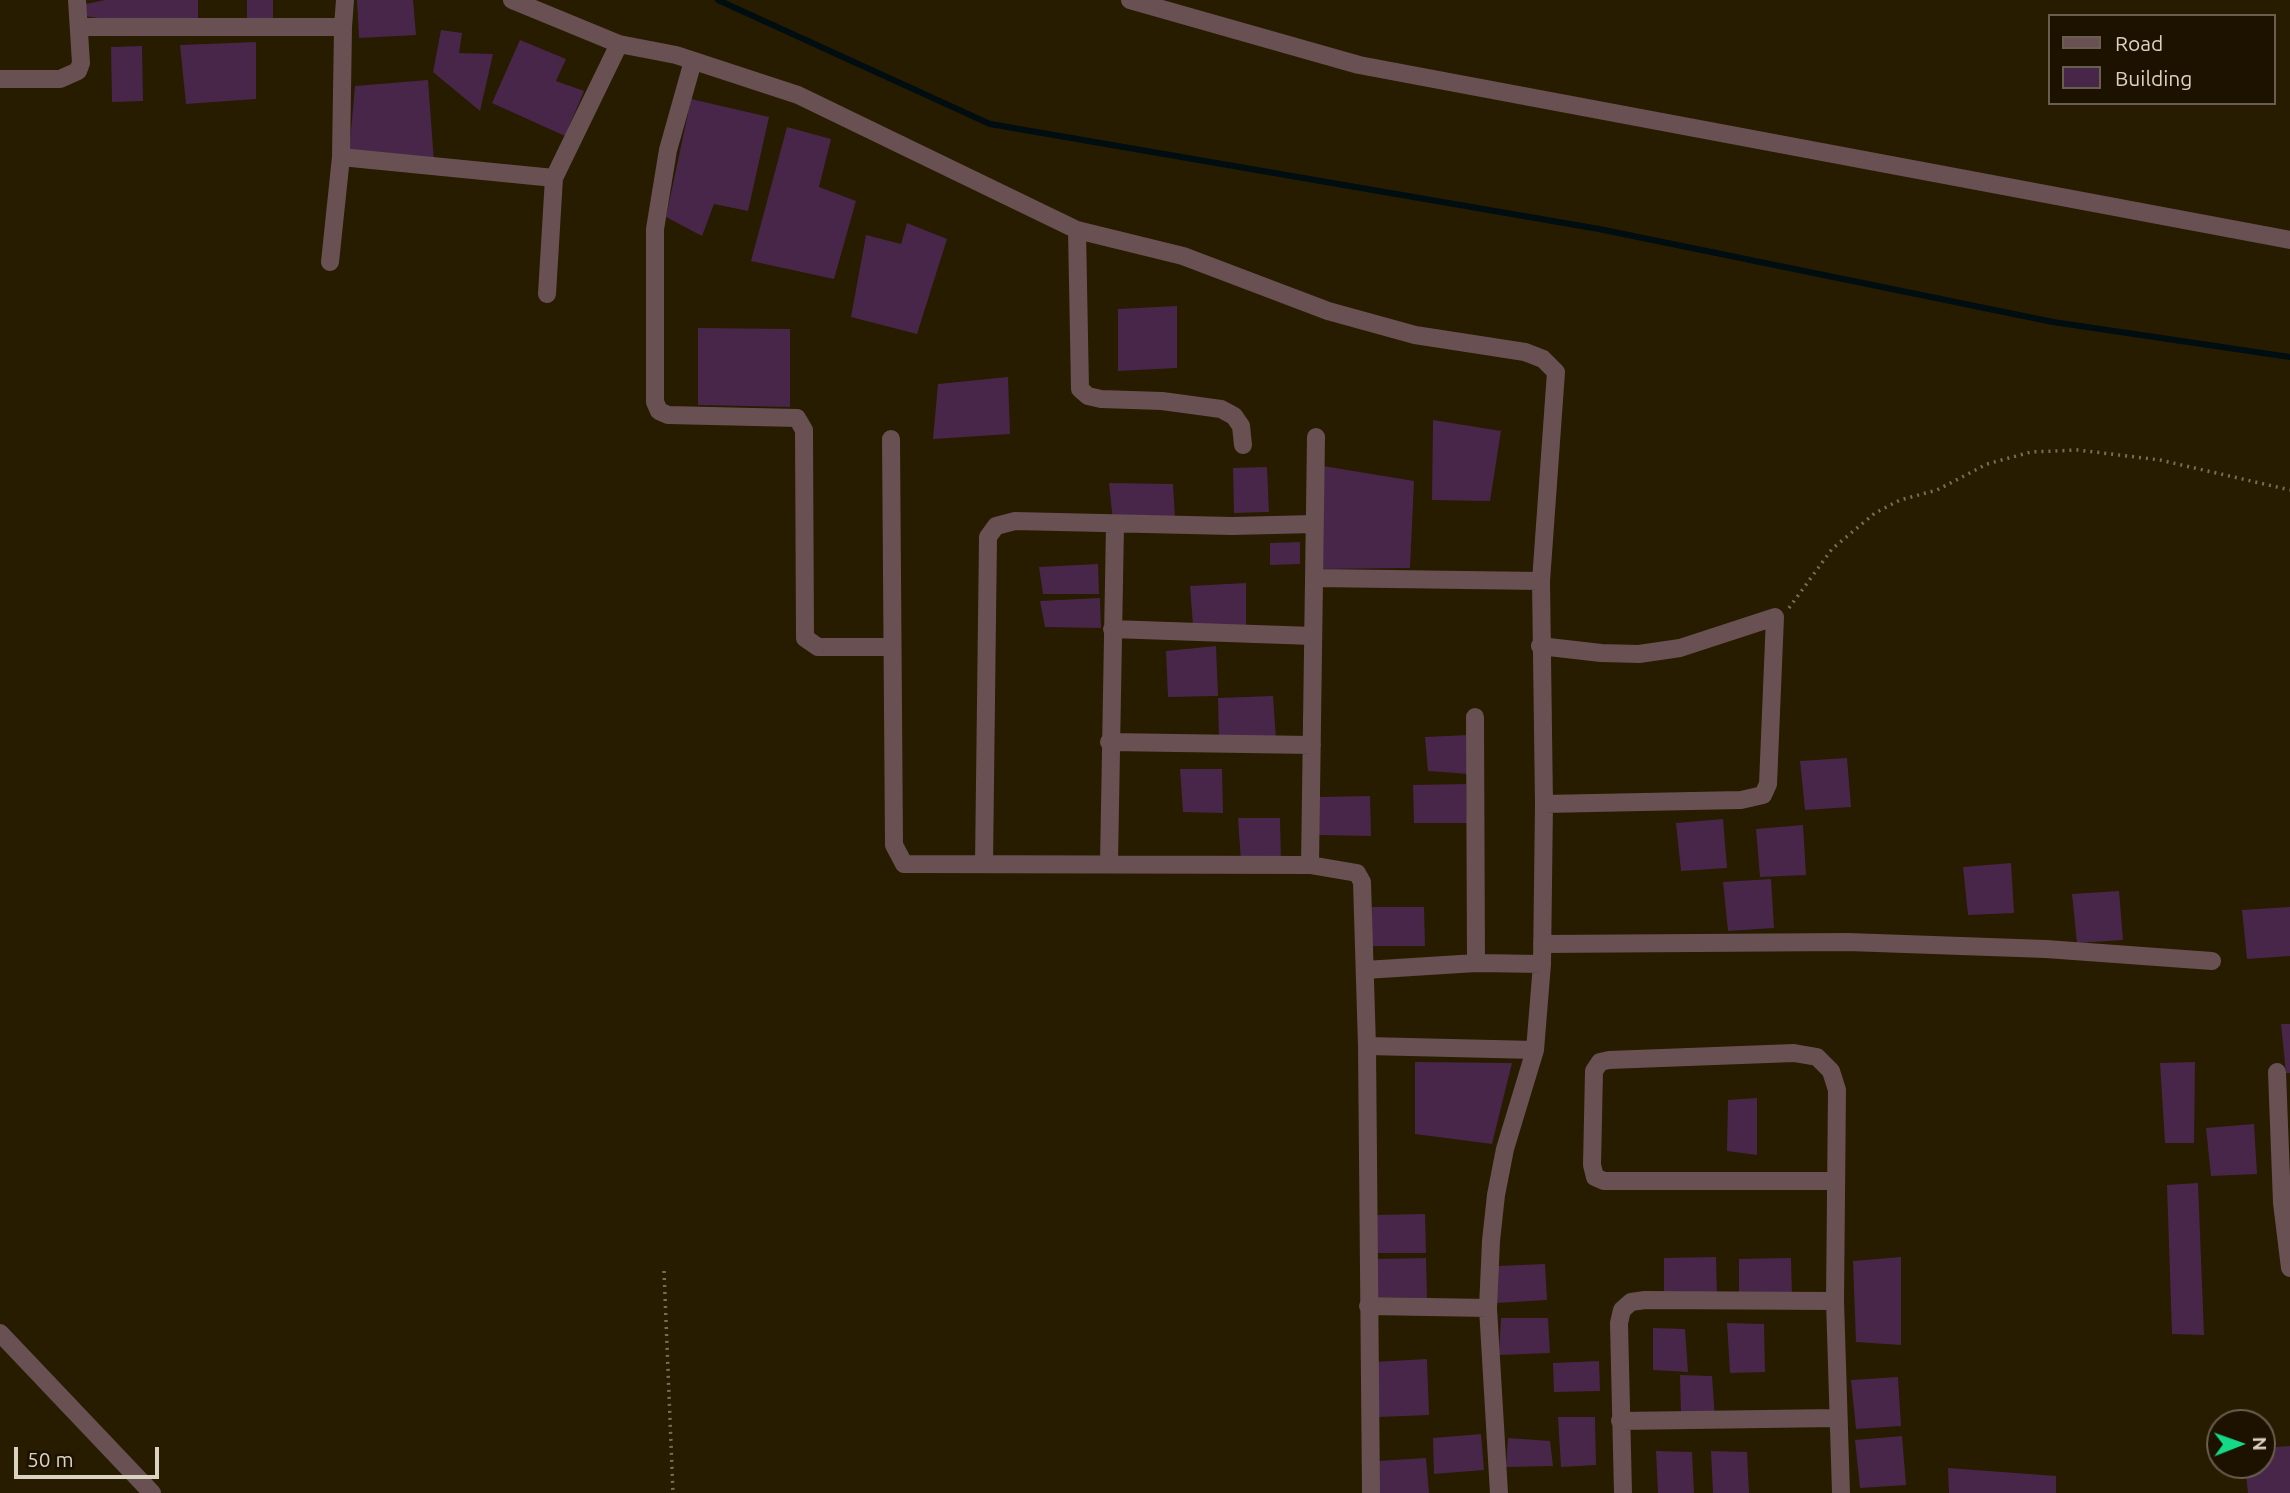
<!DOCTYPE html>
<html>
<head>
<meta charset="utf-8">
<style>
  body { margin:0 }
  #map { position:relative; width:2290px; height:1493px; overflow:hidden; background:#271b00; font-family:Ubuntu,sans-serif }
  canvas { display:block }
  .legend { position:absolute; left:2048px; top:14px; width:228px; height:91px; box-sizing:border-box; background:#1d1100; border:2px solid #695f4e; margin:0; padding:9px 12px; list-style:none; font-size:21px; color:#dad3c2 }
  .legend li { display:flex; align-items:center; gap:14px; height:35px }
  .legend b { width:35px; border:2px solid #695f4e }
  .north { position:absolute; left:2206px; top:1409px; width:70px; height:70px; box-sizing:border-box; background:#1d1100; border:2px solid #695f4e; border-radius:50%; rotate:89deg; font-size:19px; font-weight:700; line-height:28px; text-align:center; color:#dad3c2 }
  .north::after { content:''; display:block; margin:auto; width:24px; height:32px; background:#14d989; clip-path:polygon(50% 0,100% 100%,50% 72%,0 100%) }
  .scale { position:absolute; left:14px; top:1447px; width:145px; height:32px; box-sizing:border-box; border:4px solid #dad3c2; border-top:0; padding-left:9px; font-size:21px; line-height:24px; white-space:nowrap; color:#dad3c2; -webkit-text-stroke:5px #1d1100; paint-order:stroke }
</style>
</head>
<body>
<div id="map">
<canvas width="2290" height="1493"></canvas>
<ul class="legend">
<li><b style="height:9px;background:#695052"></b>Road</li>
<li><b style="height:19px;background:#482649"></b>Building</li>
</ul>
<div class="north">N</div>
<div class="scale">50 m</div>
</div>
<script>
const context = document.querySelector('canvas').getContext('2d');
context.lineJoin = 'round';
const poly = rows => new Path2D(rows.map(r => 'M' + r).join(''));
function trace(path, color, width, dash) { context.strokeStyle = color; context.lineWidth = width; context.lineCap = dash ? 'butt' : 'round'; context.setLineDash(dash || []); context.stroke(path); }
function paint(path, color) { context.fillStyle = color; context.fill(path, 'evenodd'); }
trace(poly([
  [718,0,990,124,1599,229,2053,322,2290,357]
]), '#000d11', 6);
paint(poly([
  [105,0,198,0,198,21,103,19,85,16,86,4],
  [247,0,273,0,273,25,247,25],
  [357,0,413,0,416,35,359,38],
  [441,30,462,33,459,53,493,54,480,111,433,72],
  [520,40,566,59,556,81,584,91,565,136,492,103],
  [256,42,256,99,186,104,180,45],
  [142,46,143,101,112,102,111,47],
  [428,80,434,162,349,153,355,86],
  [691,99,769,117,748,211,714,204,702,236,666,217],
  [787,127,831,139,819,187,856,201,834,279,751,261],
  [907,223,947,239,917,334,851,317,866,235,901,244],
  [1177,306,1177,368,1118,371,1118,309],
  [698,328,790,329,790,407,698,405],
  [1008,377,1010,434,933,439,938,384],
  [1433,420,1501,431,1490,501,1432,500],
  [1323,466,1414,481,1410,568,1319,569],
  [1267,467,1269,512,1234,513,1233,468],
  [1109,483,1173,484,1175,519,1113,521],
  [1300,542,1300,564,1270,565,1270,543],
  [1098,564,1099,594,1043,594,1039,567],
  [1246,583,1246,625,1193,625,1190,586],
  [1100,598,1101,628,1045,627,1040,601],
  [1216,646,1218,696,1168,697,1166,651],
  [1273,696,1276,739,1219,739,1218,698],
  [1468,735,1469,774,1428,771,1425,737],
  [1847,758,1851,807,1805,810,1800,761],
  [1180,769,1222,769,1223,813,1183,812],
  [1466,784,1467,823,1414,823,1413,785],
  [1370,796,1371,836,1318,835,1318,797],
  [1238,818,1280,818,1281,863,1241,862],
  [1723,819,1727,868,1681,871,1676,823],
  [1803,825,1806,875,1760,877,1756,829],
  [2011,863,2014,913,1968,915,1963,867],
  [1771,879,1774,928,1728,931,1723,882],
  [2119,891,2123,940,2077,943,2072,894],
  [1372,907,1424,907,1425,946,1372,946],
  [2290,907,2290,956,2247,959,2242,910],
  [2281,1024,2290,1024,2290,1073,2286,1073],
  [1415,1062,1512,1063,1492,1144,1415,1134],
  [2195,1062,2194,1143,2165,1143,2160,1063],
  [1757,1098,1757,1155,1727,1151,1728,1100],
  [2254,1124,2257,1174,2211,1176,2206,1128],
  [2198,1183,2204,1335,2172,1334,2167,1185],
  [1425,1214,1426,1253,1373,1253,1373,1215],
  [1716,1257,1717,1297,1664,1296,1664,1258],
  [1901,1257,1901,1345,1856,1342,1853,1261],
  [1426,1258,1427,1298,1374,1297,1373,1259],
  [1791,1258,1792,1297,1739,1297,1739,1259],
  [1545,1264,1547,1300,1497,1303,1497,1266],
  [1501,1318,1548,1318,1550,1353,1499,1355],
  [1727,1323,1764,1324,1765,1372,1730,1373],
  [1653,1328,1685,1329,1688,1372,1653,1370],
  [1427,1359,1429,1415,1378,1417,1374,1362],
  [1599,1361,1600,1391,1554,1392,1553,1363],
  [1680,1375,1712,1376,1715,1419,1681,1417],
  [1898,1377,1901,1426,1856,1429,1851,1380],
  [1558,1417,1595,1417,1596,1465,1561,1467],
  [1481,1434,1484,1470,1434,1474,1433,1438],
  [1902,1436,1906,1485,1860,1488,1855,1440],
  [1508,1438,1550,1441,1553,1466,1506,1467],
  [2290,1446,2290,1493,2248,1493,2245,1465,2262,1465,2262,1448],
  [1656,1451,1692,1452,1694,1493,1658,1493],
  [1711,1451,1747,1452,1749,1493,1713,1493],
  [1426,1458,1429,1493,1379,1493,1378,1461],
  [1948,1468,2056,1476,2056,1493,1949,1493]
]), '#482649');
trace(poly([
  [1789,608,1832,549,1875,513,1900,500,1937,490,1987,464,2031,452,2078,450,2160,460,2290,490],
  [664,1271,673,1493]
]), '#786e58', 3.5, [2, 5]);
trace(poly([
  [512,0,619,44,676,55,798,95,1077,230,1183,256,1328,311,1415,335,1525,352,1543,359,1556,372,1541,581,1544,804,1542,964,1535,1050,1367,1046],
  [1130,0,1359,65,2290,240],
  [79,27,343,27,345,0],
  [693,61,668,150,655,229,655,402,659,411,668,415,797,418,804,430,805,638,818,647,892,647],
  [0,79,60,79,78,71,81,63,77,0],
  [341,157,554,178],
  [1077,230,1080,389,1088,396,1101,399,1162,401,1221,409,1234,416,1241,426,1243,445],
  [330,262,341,157,343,27],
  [547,294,554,178,619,44],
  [891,439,894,845,904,864,1310,865,1357,873,1362,882,1367,1046,1371,1493],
  [1315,578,1541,581],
  [1112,629,1313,636],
  [1540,646,1601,653,1639,654,1680,648,1775,617,1768,784,1763,795,1741,800,1544,804],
  [1475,717,1476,963],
  [1109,742,1312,745],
  [1109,863,1115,525],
  [984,864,988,537,996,526,1015,521,1232,526,1314,524],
  [1310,865,1316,437],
  [1542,944,1848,942,2046,949,2212,961],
  [1365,970,1476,963,1542,964],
  [2277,1072,2282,1203,2290,1268],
  [1836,1181,1604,1181,1595,1177,1592,1165,1594,1071,1600,1062,1609,1060,1794,1053,1817,1057,1831,1071,1837,1090,1835,1301,1841,1493],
  [1368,1306,1488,1308],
  [0,1333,152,1493],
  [1620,1421,1837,1418],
  [1499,1493,1488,1308,1491,1241,1496,1195,1505,1149,1535,1050],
  [1623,1493,1619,1323,1622,1310,1631,1302,1645,1300,1835,1301]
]), '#695052', 18);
</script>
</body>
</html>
